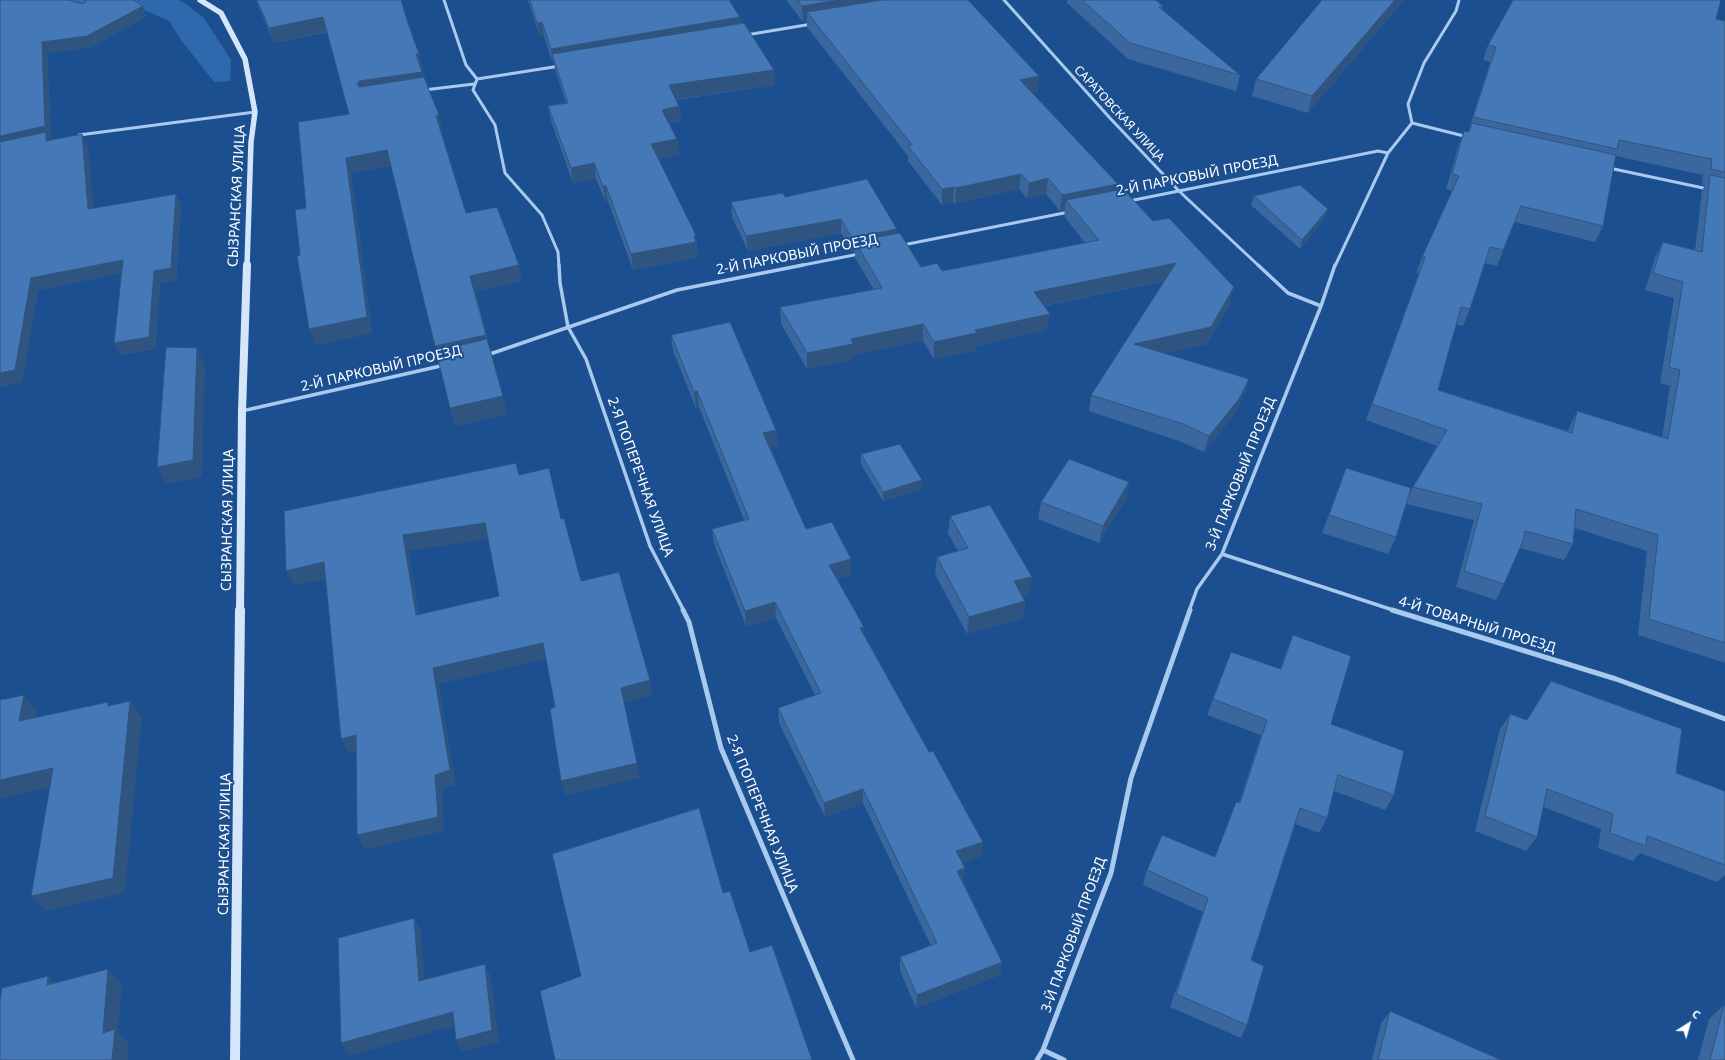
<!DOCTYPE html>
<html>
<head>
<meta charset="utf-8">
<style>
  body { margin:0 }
  #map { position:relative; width:1725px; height:1060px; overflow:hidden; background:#1b4f8f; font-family:"Noto Sans",sans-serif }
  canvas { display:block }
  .north { position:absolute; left:1669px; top:1004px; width:40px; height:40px; -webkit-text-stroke:3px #1b4f8f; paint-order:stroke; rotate:37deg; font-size:11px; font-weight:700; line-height:16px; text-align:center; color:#fff }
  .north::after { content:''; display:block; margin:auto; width:14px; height:18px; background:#fff; clip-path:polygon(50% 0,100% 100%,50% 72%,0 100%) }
</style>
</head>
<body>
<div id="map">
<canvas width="1725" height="1060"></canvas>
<div class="north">С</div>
</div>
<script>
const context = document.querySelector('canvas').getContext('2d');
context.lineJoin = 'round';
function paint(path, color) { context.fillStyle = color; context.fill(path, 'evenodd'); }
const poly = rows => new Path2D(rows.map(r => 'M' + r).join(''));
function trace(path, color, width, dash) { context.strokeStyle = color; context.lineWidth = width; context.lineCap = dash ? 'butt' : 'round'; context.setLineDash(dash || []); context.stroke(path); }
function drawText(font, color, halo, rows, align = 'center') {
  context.font = font + ' "Noto Sans",sans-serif'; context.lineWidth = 4; context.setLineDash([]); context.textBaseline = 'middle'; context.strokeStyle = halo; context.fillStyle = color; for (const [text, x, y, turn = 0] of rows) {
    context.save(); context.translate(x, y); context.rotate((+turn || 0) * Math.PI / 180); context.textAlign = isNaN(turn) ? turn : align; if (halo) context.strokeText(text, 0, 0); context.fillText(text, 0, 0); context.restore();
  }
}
paint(poly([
  [122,0,178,0,186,4,204,18,231,60,230,81,214,82,181,40,169,21]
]), '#2e69ad');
trace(poly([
  [444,0,466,65,477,79,473,90,495,125,505,173,542,215,558,252,559,266],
  [1004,0,1109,117,1179,191,1259,266],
  [746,35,812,24],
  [477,79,560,66],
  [424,90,474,84],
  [1412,123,1468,137],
  [79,135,255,112],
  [1609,168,1708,189],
  [1129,201,1378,151,1388,153],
  [903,245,1069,212],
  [798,266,859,254],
  [1335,266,1388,153,1412,123,1408,104,1424,63,1456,11,1459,0]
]), '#a9c9ee', 3);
trace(poly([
  [559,265,560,283,568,327,586,359,650,546,684,611],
  [1258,265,1288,293,1321,306],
  [487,355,677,290,803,265],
  [242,411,445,365],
  [1222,554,1396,611],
  [1189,611,1197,589,1222,554,1321,306,1335,265]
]), '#a9c9ee', 3.5);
trace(poly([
  [683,610,689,622,721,748,853,1060],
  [1392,610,1616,679,1725,719],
  [1043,1050,1064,1060],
  [1037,1060,1043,1050,1111,873,1131,778,1190,610]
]), '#a9c9ee', 5);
trace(poly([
  [200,0,221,13,245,59,255,112,251,142,247,266]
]), '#d6e6fa', 5.5);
trace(poly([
  [240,611,242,411,247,265]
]), '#d6e6fa', 8);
trace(poly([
  [235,1060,240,610]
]), '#d6e6fa', 10);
paint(poly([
  [0,0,133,0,147,16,92,47,47,53,51,138,48,138,49,140,88,145,93,209,181,205,176,280,160,283,155,349,120,355,121,273,38,290,22,382,0,387],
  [256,0,401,0,407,20,423,68,421,69,424,77,442,130,441,131,466,213,522,281,475,291,507,414,455,426,450,408,391,166,351,173,372,333,315,345,300,255,349,114,327,32,274,43],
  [528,0,729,0,741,23,774,70,775,85,676,100,679,106,681,121,669,124,677,139,679,155,658,159,696,235,698,257,633,270,608,201,606,202,596,179,573,183,551,121,548,106,566,103,555,69,554,63,553,63,544,37,540,37],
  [786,0,968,0,1039,76,1037,92,1032,92,1118,184,1117,190,1230,304,1207,344,1164,353,1249,379,1244,395,1234,415,1204,452,1179,441,1089,411,1091,395,1165,281,1044,306,1047,330,976,346,976,350,934,359,923,341,853,355,853,360,807,369,781,324,780,307,874,290,855,258,855,252,852,252,841,233,748,251,732,217,731,202,785,197,897,229,897,233,921,267,942,271,1085,243,1064,216,1065,210,1060,211,1046,194,1027,198,1019,189,955,204,953,202,942,205,908,161,908,156,807,27,807,21,803,22],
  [1067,0,1156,0,1163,6,1162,10,1240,75,1236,91,1128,59,1067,3],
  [1404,0,1308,113,1252,96,1256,79],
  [1716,19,1725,21,1725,663,1638,635,1647,551,1575,528,1573,544,1564,560,1520,548,1504,584,1496,600,1456,587,1474,520,1406,504,1396,537,1388,554,1322,533,1346,468,1407,500,1413,487,1437,446,1366,420,1419,273,1416,273,1422,257,1452,191,1446,189,1458,147,1464,131,1468,132,1490,62,1483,60,1488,45],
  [1616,156,1703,175,1702,185,1705,185,1702,191,1695,250,1663,242,1655,258,1645,290,1674,298,1660,383,1670,386,1662,437,1577,411,1569,428,1568,431,1438,390,1456,324,1463,326,1470,309,1485,263,1497,266,1515,222,1595,242,1603,226],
  [1254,196,1328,209,1325,218,1300,249,1251,205],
  [671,335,776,430,778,446,770,447,806,529,851,559,851,575,837,579,864,627,864,634,929,752,983,842,981,856,962,863,963,882,1002,962,1000,975,916,1008,900,971,900,957,931,946,863,803,825,817,779,723,778,708,815,695,776,618,746,626,714,544,712,529,744,520,699,407,696,408,673,351],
  [861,454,922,480,922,489,883,501,861,464],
  [1129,482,1126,499,1099,543,1038,519,1041,502],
  [950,516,1032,577,1029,594,1022,596,1025,601,1023,618,967,634,935,574,937,557,958,551,948,533],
  [1293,635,1331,724,1394,795,1385,810,1334,791,1327,818,1319,833,1295,824,1251,960,1247,1025,1241,1038,1170,1007,1203,912,1143,885,1147,870,1215,857,1236,802,1239,803,1261,735,1207,715,1213,699,1280,669],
  [1551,681,1676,773,1725,791,1725,875,1717,882,1640,853,1633,861,1598,848,1601,829,1543,807,1537,837,1526,851,1475,831,1500,729,1510,714,1527,720],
  [1724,1005,1725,1060,1698,1060,1709,1019],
  [1390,1011,1501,1060,1372,1060,1381,1023]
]), '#3a679d');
paint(poly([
  [838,0,935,0,807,12,807,21,803,22,802,6],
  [1395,0,1404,0,1308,113,1312,96],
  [143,6,147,16,92,47,47,53,51,138,48,138,51,144,0,149,0,136,42,42],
  [323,17,328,31,274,43,269,28],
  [740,17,741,32,552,54,554,63,553,63,551,49],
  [542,22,544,37,540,37,537,23],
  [416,54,419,54,423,68,420,69],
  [774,70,775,85,670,100,669,85],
  [422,72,426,86,364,96,357,85,359,81],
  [1039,76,1037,92,1019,95,1020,80],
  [679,106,681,121,664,125,662,110],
  [439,115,442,130,440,131,436,116],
  [82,134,88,145,94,221,88,209],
  [677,139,679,155,653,160,651,144],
  [387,150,392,166,351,173,372,333,315,345,309,329,346,158],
  [594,163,596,179,573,183,571,168],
  [1021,174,1019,189,955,204,956,188],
  [1048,178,1046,194,1027,198,1029,183],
  [1118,184,1116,200,1066,200,1065,210,1060,211,1062,195],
  [603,186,606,186,608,201,606,202],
  [954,187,953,202,942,205,942,189],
  [176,194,181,205,176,280,160,283,155,349,120,355,114,343,154,271],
  [1328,209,1325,218,1300,249,1302,240],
  [841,219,841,233,748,251,746,236],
  [897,229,897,243,855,241,855,252,852,252,852,238],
  [696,235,698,257,633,270,631,254],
  [123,260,128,272,38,290,22,382,0,387,0,373,31,278],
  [1176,263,1173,279,1032,308,1034,292],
  [519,265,522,281,474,292,470,276],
  [1234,287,1230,304,1207,344,1131,361,1134,344],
  [1050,314,1047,330,976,346,976,350,934,359,934,342,975,330],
  [923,324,923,341,853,355,853,360,807,369,807,353,851,339],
  [486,335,490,351,440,362,435,346],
  [197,348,205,366,202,477,167,484,157,467],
  [1249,379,1244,395,1234,415,1204,452,1209,436],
  [697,391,699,407,696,408,694,392],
  [503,396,507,414,455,426,450,408],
  [776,430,778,446,765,449,763,433],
  [922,480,922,489,883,501,883,492],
  [1129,482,1126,499,1099,543,1103,526],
  [485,523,489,539,409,551,422,630,416,615,403,535],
  [851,559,851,575,830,581,829,565],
  [324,562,331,578,294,586,286,571],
  [1032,577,1029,594,1012,599,1014,581],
  [1025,601,1023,618,967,634,969,617],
  [775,602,776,618,746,626,745,611],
  [864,627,864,642,860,628],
  [543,643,547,659,439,684,456,785,442,789,444,831,365,850,357,835,435,775,433,668],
  [650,680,653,695,624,703,640,778,566,796,561,781,621,688],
  [24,695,37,711,32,737,19,721],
  [130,701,142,717,125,893,46,911,31,896],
  [356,735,364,750,349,754,341,739],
  [53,768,66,784,0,799,0,780],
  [863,789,863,803,825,817,824,803],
  [983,842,981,856,955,866,956,851],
  [965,868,963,882,957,871],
  [414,918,421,931,426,994,419,981],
  [1002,962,1000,975,916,1008,917,995],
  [485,964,491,977,499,1042,463,1052,456,1040],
  [108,969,122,983,118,1033,129,1043,128,1060,112,1060,103,1033],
  [48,976,63,991,47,985],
  [453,1012,460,1024,350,1056,341,1043]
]), '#305480');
const building = poly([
  [0,0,69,0,83,4,86,2,85,0,133,0,143,6,87,36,42,42,45,126,0,136,0,0],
  [257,0,401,0,407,20,419,54,416,54,422,72,359,81,357,85,360,87,424,77,439,115,436,116,466,213,497,207,519,265,470,276,486,335,435,346,387,150,346,158,367,317,309,329,297,256,300,255,295,210,306,208,298,122,349,114,323,17,269,28,257,0],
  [530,0,729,0,740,17,551,49,542,22,537,23,530,0],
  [798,0,838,0,802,6,798,0],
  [882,0,968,0,1039,76,1020,80,1118,184,1062,195,1048,178,1029,183,1021,174,956,188,954,187,942,189,908,146,912,145,807,12,882,0],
  [1082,0,1156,0,1163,6,1159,7,1240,75,1130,43,1082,0],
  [1322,0,1395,0,1312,96,1256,79,1322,0],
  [1513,0,1721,0,1716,19,1725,21,1725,172,1711,169,1712,159,1619,140,1617,149,1473,117,1496,47,1488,45,1513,0],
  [744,23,774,70,669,85,679,106,662,110,677,139,651,144,696,235,694,236,696,242,631,254,606,186,603,186,594,163,571,168,548,106,568,103,552,54,744,23],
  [1472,123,1616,155,1603,226,1521,206,1503,250,1490,247,1470,309,1461,307,1438,390,1572,433,1577,411,1668,439,1680,370,1669,367,1683,282,1653,273,1663,242,1702,252,1710,175,1725,178,1725,643,1649,619,1658,535,1576,509,1573,544,1525,531,1523,541,1504,584,1464,571,1482,504,1413,487,1447,430,1372,404,1425,257,1422,257,1459,176,1452,174,1464,131,1469,132,1472,123],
  [46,132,46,141,82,134,88,209,176,194,171,268,154,271,149,337,114,343,123,260,31,278,15,370,0,373,0,142,46,132],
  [867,179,897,229,852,238,841,219,746,236,731,202,783,193,785,197,867,179],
  [1300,185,1328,209,1302,240,1254,196,1300,185],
  [1123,189,1153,221,1169,218,1234,287,1211,327,1134,344,1249,379,1239,399,1209,436,1183,424,1091,395,1176,263,1034,292,1050,314,975,330,977,333,934,342,923,324,851,339,853,344,807,353,780,307,882,288,855,241,900,233,921,267,937,263,942,271,1099,240,1066,200,1123,189],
  [730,322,776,430,763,433,806,529,832,522,851,559,829,565,864,627,860,628,929,752,933,751,983,842,956,851,965,868,957,871,1002,962,917,995,900,957,937,943,863,789,824,803,778,708,821,693,775,602,745,611,712,529,749,519,697,391,694,392,671,335,730,322],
  [487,339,503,396,450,408,436,351,487,339],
  [166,347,197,348,193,460,157,467,166,347],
  [900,444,922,480,883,492,861,454,900,444],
  [1069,459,1129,482,1103,526,1041,502,1069,459],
  [516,463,519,475,549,468,561,519,564,518,581,581,619,572,650,680,621,688,637,763,561,781,550,709,555,707,543,643,433,668,450,770,435,775,438,817,357,835,356,735,341,739,324,562,286,571,284,511,516,463],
  [485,523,499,596,416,615,403,535,485,523],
  [1346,468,1411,488,1396,537,1329,515,1346,468],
  [990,505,1032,577,1014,581,1025,601,969,617,937,557,968,548,950,516,990,505],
  [1293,635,1351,656,1331,724,1404,751,1394,795,1338,775,1327,818,1300,808,1251,960,1264,966,1247,1025,1176,994,1208,898,1147,870,1162,835,1215,857,1236,802,1240,803,1267,720,1213,699,1231,652,1281,669,1293,635],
  [1551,681,1682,729,1676,773,1725,791,1725,865,1647,836,1646,846,1610,833,1613,814,1547,789,1537,837,1485,816,1510,714,1527,720,1551,681],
  [24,695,19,721,108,702,108,706,130,701,113,878,31,896,53,768,0,780,0,700,24,695],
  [699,808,723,893,730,891,750,952,772,945,812,1060,555,1060,540,991,581,976,552,854,699,808],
  [414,918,419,981,485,964,492,1030,456,1040,453,1012,341,1043,338,938,414,918],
  [108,969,103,1033,115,1029,112,1060,0,1060,0,1001,2,988,48,976,47,985,108,969],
  [1724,1005,1725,1006,1725,1060,1710,1060,1724,1005],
  [1390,1011,1501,1060,1378,1060,1390,1011]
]);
paint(building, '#4478b7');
trace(building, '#305480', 1);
drawText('12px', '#fff', '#1b4f8f', [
  ["САРАТОВСКАЯ УЛИЦА",1119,114,47]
]);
drawText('14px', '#fff', '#1b4f8f', [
  ["2-Й ПАРКОВЫЙ ПРОЕЗД",1197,176,-11],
  ["СЫЗРАНСКАЯ УЛИЦА",237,196,-87],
  ["2-Й ПАРКОВЫЙ ПРОЕЗД",797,255,-11],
  ["2-Й ПАРКОВЫЙ ПРОЕЗД",381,369,-13],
  ["3-Й ПАРКОВЫЙ ПРОЕЗД",1241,474,-68],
  ["2-Я ПОПЕРЕЧНАЯ УЛИЦА",640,477,70],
  ["СЫЗРАНСКАЯ УЛИЦА",228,520,-89],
  ["4-Й ТОВАРНЫЙ ПРОЕЗД",1477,625,17],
  ["2-Я ПОПЕРЕЧНАЯ УЛИЦА",762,814,68],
  ["СЫЗРАНСКАЯ УЛИЦА",225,844,-89],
  ["3-Й ПАРКОВЫЙ ПРОЕЗД",1074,935,-70]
]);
</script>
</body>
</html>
